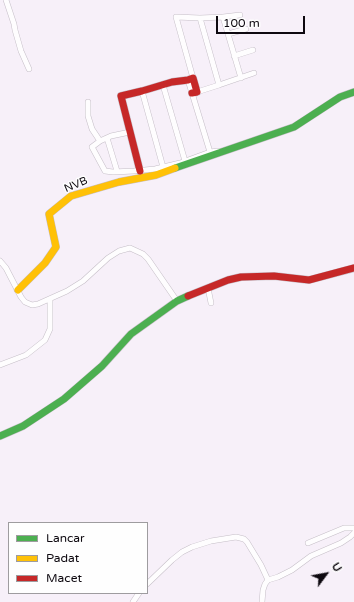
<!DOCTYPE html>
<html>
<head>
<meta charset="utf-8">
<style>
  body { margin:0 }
  #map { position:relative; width:354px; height:602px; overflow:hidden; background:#f7f0f9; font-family:"Varela Round",sans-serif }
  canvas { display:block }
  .legend { position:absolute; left:8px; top:522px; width:140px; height:72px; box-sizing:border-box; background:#fefefe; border:1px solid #9e9c9f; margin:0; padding:5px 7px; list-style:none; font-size:12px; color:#0e0910 }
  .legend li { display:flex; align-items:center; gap:8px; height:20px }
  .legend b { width:20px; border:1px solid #9e9c9f }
  .north { position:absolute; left:306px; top:554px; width:40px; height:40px; -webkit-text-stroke:3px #fefefe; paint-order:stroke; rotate:58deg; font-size:11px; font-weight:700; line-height:16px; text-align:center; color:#0e0910 }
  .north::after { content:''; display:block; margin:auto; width:14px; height:18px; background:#0e0910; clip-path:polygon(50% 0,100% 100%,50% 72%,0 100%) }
  .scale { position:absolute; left:216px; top:16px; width:89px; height:18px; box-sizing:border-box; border:2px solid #0e0910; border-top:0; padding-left:5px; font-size:12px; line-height:14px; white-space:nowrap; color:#0e0910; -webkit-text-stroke:3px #fefefe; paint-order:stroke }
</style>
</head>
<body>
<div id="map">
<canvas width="354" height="602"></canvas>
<ul class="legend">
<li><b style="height:5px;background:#4caf50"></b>Lancar</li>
<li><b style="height:5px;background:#ffc107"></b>Padat</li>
<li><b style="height:5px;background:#c62828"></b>Macet</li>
</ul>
<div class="north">U</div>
<div class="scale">100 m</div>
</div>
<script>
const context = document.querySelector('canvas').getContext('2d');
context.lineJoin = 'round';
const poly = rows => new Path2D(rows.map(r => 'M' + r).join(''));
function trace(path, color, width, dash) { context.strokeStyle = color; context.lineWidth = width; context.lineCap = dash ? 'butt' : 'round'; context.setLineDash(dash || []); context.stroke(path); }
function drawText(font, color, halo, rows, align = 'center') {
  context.font = font + ' "Varela Round",sans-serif'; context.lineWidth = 3; context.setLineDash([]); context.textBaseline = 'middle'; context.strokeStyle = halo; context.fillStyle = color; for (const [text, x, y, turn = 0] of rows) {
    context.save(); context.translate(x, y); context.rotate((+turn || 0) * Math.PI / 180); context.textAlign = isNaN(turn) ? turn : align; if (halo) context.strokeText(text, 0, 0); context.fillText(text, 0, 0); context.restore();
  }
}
const street = poly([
  [6,0,14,24,15,30,21,51,29,69],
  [223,17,241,78],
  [228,34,246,29],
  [234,56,253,50],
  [193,78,176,17,200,18,223,17,240,15],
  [188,80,210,152],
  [163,85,185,161],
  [219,85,254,73],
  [142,91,163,167],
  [197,92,219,85,200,18],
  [88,102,88,116,92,129,100,141],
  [130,132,111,136,100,141,92,147,105,171,113,172,134,171,155,169,180,163,210,152,218,151],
  [107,138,117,171],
  [0,261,6,268,21,297,25,302,32,305,38,304,67,291,83,281,108,258,119,251,130,248,143,254,148,259,177,301],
  [208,288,211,303],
  [0,365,26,355,45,340,50,329,50,299],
  [308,543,344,528,354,528],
  [147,584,172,560,182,552,192,547,211,541,236,537,244,539,247,542,261,565,268,580],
  [133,602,139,593],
  [262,602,263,590,265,584,268,580,278,577,292,570,311,556,341,543,350,537,354,533]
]);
const fast = poly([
  [175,168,294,127,340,97,354,92],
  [0,436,23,426,64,399,102,366,131,334,177,301,188,296]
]);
const slow = poly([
  [18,290,45,263,56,247,49,214,71,196,119,182,156,175,175,168]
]);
const jam = poly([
  [140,171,121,96,142,91,172,82,188,80,193,78,197,92,192,93],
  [188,296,228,280,241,277,274,276,309,280,354,268]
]);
trace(street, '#c5bec7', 6);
trace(fast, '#c5bec7', 8);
trace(slow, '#c5bec7', 8);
trace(jam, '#c5bec7', 8);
trace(street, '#fefdfe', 5);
trace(fast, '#4caf50', 7);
trace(slow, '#ffc107', 7);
trace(jam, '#c62828', 7);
drawText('11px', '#0e0910', '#fefefe', [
  ["NVB",76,185,-23]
]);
</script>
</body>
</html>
